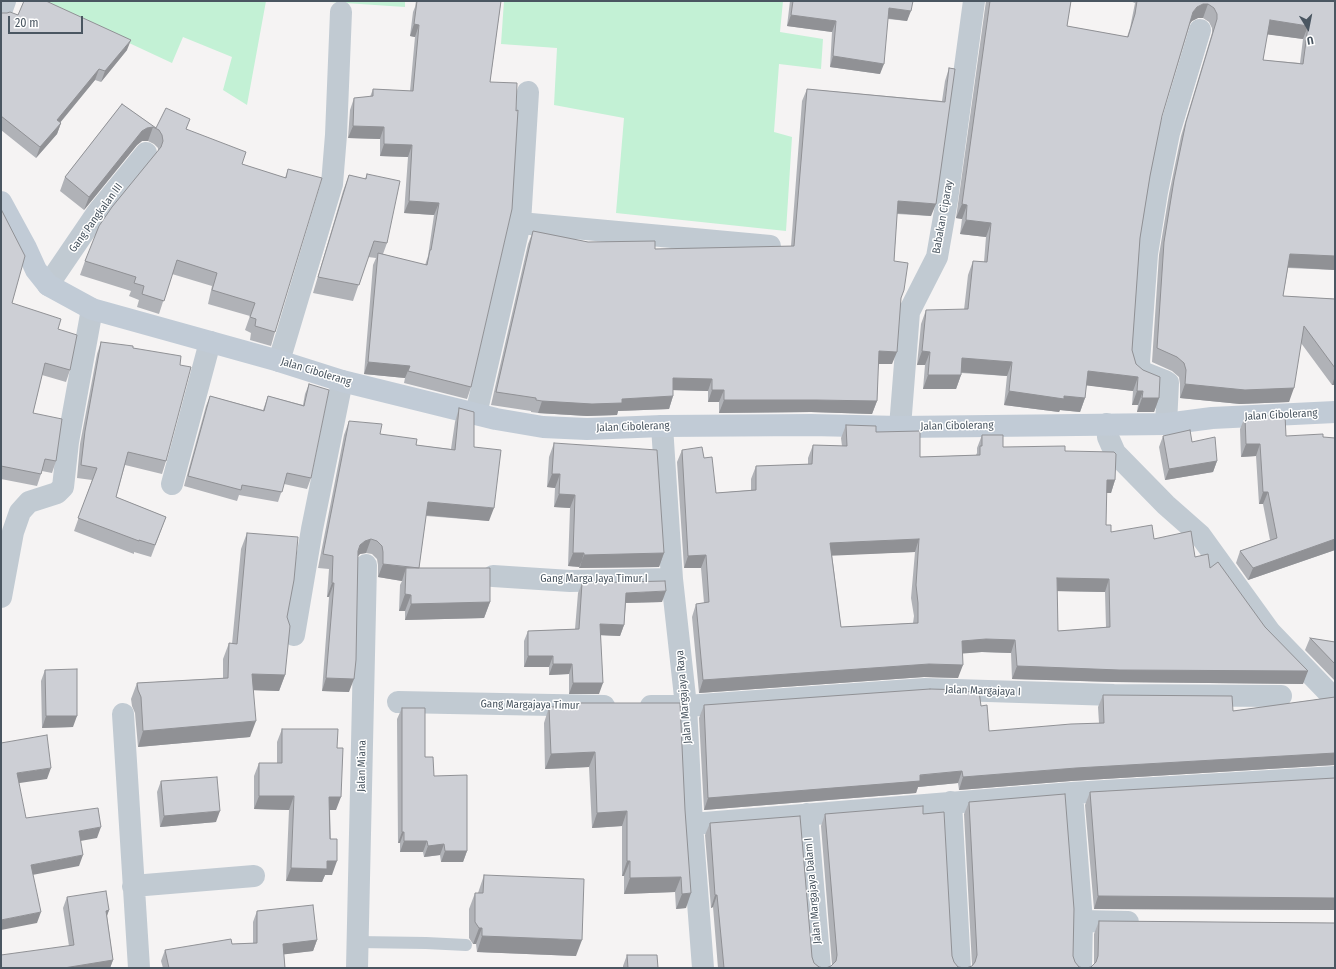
<!DOCTYPE html>
<html>
<head>
<meta charset="utf-8">
<style>
  body { margin:0 }
  #map { position:relative; width:1336px; height:969px; overflow:hidden; background:#f5f3f3; font-family:"Fira Sans Condensed",sans-serif }
  canvas { display:block }
  .frame { position:absolute; inset:0; border:2px solid #4a5661; pointer-events:none }
  .north { position:absolute; left:1288px; top:8px; width:40px; height:40px; -webkit-text-stroke:3px #fff; paint-order:stroke; rotate:170deg; font-size:11px; font-weight:700; line-height:16px; text-align:center; color:#4a5661 }
  .north::after { content:''; display:block; margin:auto; width:14px; height:18px; background:#4a5661; clip-path:polygon(50% 0,100% 100%,50% 72%,0 100%) }
  .scale { position:absolute; left:8px; top:16px; width:75px; height:18px; box-sizing:border-box; border:2px solid #4a5661; border-top:0; padding-left:5px; font-size:12px; line-height:14px; white-space:nowrap; color:#4a5661; -webkit-text-stroke:3px #fff; paint-order:stroke }
</style>
</head>
<body>
<div id="map">
<canvas width="1336" height="969"></canvas>
<div class="frame"></div>
<div class="north">U</div>
<div class="scale">20 m</div>
</div>
<script>
const context = document.querySelector('canvas').getContext('2d');
context.lineJoin = 'round';
function paint(path, color) { context.fillStyle = color; context.fill(path, 'evenodd'); }
const poly = rows => new Path2D(rows.map(r => 'M' + r).join(''));
function trace(path, color, width, dash) { context.strokeStyle = color; context.lineWidth = width; context.lineCap = dash ? 'butt' : 'round'; context.setLineDash(dash || []); context.stroke(path); }
function drawText(font, color, halo, rows, align = 'center') {
  context.font = font + ' "Fira Sans Condensed",sans-serif'; context.lineWidth = 3; context.setLineDash([]); context.textBaseline = 'middle'; context.strokeStyle = halo; context.fillStyle = color; for (const [text, x, y, turn = 0] of rows) {
    context.save(); context.translate(x, y); context.rotate((+turn || 0) * Math.PI / 180); context.textAlign = isNaN(turn) ? turn : align; if (halo) context.strokeText(text, 0, 0); context.fillText(text, 0, 0); context.restore();
  }
}
paint(poly([
  [39,1,266,1,247,105,223,90,232,57,183,37,172,63],
  [315,1,405,1,405,7],
  [504,1,783,1,780,32,823,39,821,69,779,64,774,132,792,137,786,231,616,213,624,118,554,105,557,48,501,44]
]), '#c3f1d5');
trace(poly([
  [358,942,426,943,466,945]
]), '#c1cad2', 12);
trace(poly([
  [1,12,5,1],
  [520,223,528,92],
  [48,285,97,213,146,153],
  [279,361,332,184,336,135,341,12],
  [476,414,520,223,770,246],
  [1107,424,1108,437,1115,453,1166,505,1200,535,1270,632,1330,694,1335,698],
  [1166,424,1168,383,1165,381,1142,372,1140,368,1139,362,1147,254,1157,192,1169,133,1200,30],
  [662,426,672,579,686,706,692,824,703,968],
  [900,427,909,312,937,257,947,200,974,1],
  [172,484,210,342],
  [493,576,570,581,672,579],
  [1,597,13,532,20,512,29,502,57,493,63,487,68,442,92,309],
  [294,635,312,529,342,381],
  [398,702,604,706],
  [651,706,686,706,925,689,1114,695,1281,696],
  [123,714,139,968],
  [1072,793,1082,921,1081,968],
  [951,802,960,968],
  [807,814,820,968],
  [692,824,1072,793,1335,777],
  [133,886,254,876],
  [1082,921,1128,922],
  [357,968,366,565]
]), '#c1cad2', 22);
trace(poly([
  [1,202,26,248,36,270,48,285,92,309,279,361,342,381,496,419,543,427,587,429,662,426,811,425,900,427,1166,424,1212,418,1335,412]
]), '#c1cbd6', 22);
paint(poly([
  [416,1,501,1,490,82,471,387,467,399,404,383,405,378,364,374,373,265,376,258,368,257,353,301,313,293,343,191,349,175,365,179,367,174,387,243,383,254,425,265,428,256,434,215,404,213,408,157,380,156,380,139,348,138,350,110,354,98,370,97,373,89,410,91,415,37,410,36,413,12,415,7],
  [790,1,913,1,907,21,888,19,880,74,830,67,832,32,787,26],
  [986,1,1071,1,1067,26,1127,37,1130,28,1135,3,1130,1,1335,1,1335,270,1288,268,1283,296,1335,299,1335,385,1332,385,1301,343,1289,402,1240,404,1180,398,1180,384,1179,377,1172,371,1152,362,1159,255,1169,194,1181,136,1212,33,1212,28,1209,22,1203,18,1198,18,1192,21,1190,24,1162,116,1150,176,1140,238,1132,350,1136,364,1159,398,1154,412,1137,412,1138,405,1132,405,1133,391,1086,385,1085,398,1080,412,1060,410,1059,412,1004,405,1007,376,961,373,961,375,956,389,923,389,925,365,917,365,921,324,926,310,964,310,968,275,973,261,984,262,986,237,960,234,962,219,956,218],
  [1267,34,1303,39,1300,63,1263,60],
  [1,13,127,50,101,82,95,80,60,123,61,123,57,134,36,158,1,130],
  [949,68,931,216,897,214,894,261,901,299,892,364,878,364,877,401,872,414,811,412,719,413,719,402,708,402,708,391,673,390,673,396,669,409,618,411,617,415,587,416,538,413,531,412,531,411,491,405,528,244,533,231,588,242,655,249,791,246,802,101,807,89,942,101,945,81],
  [122,104,156,128,186,129,242,164,285,178,288,169,275,332,271,346,250,340,251,333,245,330,250,316,208,304,212,286,172,274,159,314,137,307,139,300,129,296,131,291,80,275,85,261,158,151,158,148,154,144,148,141,142,141,137,145,84,210,60,191,65,177],
  [1,209,12,303,58,329,70,370,66,382,42,375,33,413,56,461,52,473,42,471,37,486,1,479],
  [101,342,133,348,180,365,166,461,162,474,125,465,116,497,166,517,151,557,134,552,134,554,74,531,92,480,77,478,80,444,97,354],
  [309,384,311,478,307,489,284,484,278,502,239,495,237,501,184,486,206,406,210,396,263,410,268,396,303,405,305,394],
  [459,408,474,447,489,521,426,516,419,568,490,602,484,618,405,620,405,611,399,611,400,585,402,581,378,577,378,565,377,559,372,554,366,553,360,554,358,556,349,692,322,691,329,597,327,597,329,569,318,568,344,435,349,421,380,434,416,445,451,449,455,422],
  [1245,417,1286,436,1323,437,1335,550,1248,580,1236,563,1240,551,1270,540,1263,504,1259,504,1256,456,1241,457,1240,429],
  [846,425,876,432,920,457,976,455,977,453,977,448,982,435,1003,447,1065,451,1115,480,1111,493,1106,493,1106,525,1111,532,1154,539,1195,557,1210,568,1303,684,1114,682,1012,679,1011,653,982,652,962,653,958,678,924,677,699,693,692,617,696,604,704,603,701,568,684,568,677,462,682,450,704,458,716,493,751,490,751,479,756,466,808,464,808,458,813,445,842,446,841,438],
  [915,552,911,598,914,616,913,623,841,627,832,555],
  [1057,591,1105,592,1106,627,1058,631],
  [1163,436,1192,442,1217,461,1213,472,1165,480,1159,447],
  [554,443,664,553,659,567,579,568,580,567,568,566,570,508,554,507,555,488,547,487,549,457],
  [247,533,287,617,285,675,279,691,254,690,250,737,138,747,135,713,132,706,131,699,137,683,223,678,223,659,229,643,232,644,241,549],
  [582,583,662,602,626,603,624,625,620,636,601,635,599,694,569,694,569,674,549,675,549,667,524,667,524,641,528,631,575,629,578,593],
  [1310,638,1335,642,1335,681,1305,650],
  [45,670,73,727,42,728,41,681],
  [964,692,981,706,989,731,1099,723,1098,707,1103,695,1233,711,1335,697,1335,765,1071,781,959,790,958,783,918,787,916,793,704,810,699,718,704,705],
  [576,703,680,703,686,908,676,909,675,892,624,894,624,876,622,876,622,826,592,828,589,767,545,769,544,723,549,707,574,706],
  [402,708,434,776,467,851,463,862,441,862,440,855,424,857,423,852,400,852,400,843,398,843,397,719],
  [282,729,337,748,336,810,330,810,332,875,325,875,322,882,286,881,289,810,254,809,254,776,259,763,277,763,277,742],
  [1335,778,1335,910,1094,909,1085,805,1090,792],
  [161,781,216,822,160,827,157,792],
  [969,802,1073,956,1075,962,1079,967,972,966,972,965,964,814],
  [825,814,923,814,952,956,954,962,958,967,831,966,832,965,821,826],
  [710,823,812,957,814,963,819,967,824,968,718,968,713,907,711,908,705,835],
  [484,875,576,956,477,952,476,944,473,944,469,938,469,909,475,893,478,893],
  [67,897,109,910,107,916,113,960,110,968,1,968,69,946,63,908],
  [257,911,317,940,313,951,284,954,285,968,163,968,161,961,165,950,232,944,253,943,253,922],
  [1099,921,1335,923,1091,967,1094,964,1094,934],
  [627,955,658,968,623,968,623,966]
]), '#b0b2b7');
paint(poly([
  [1203,4,1208,4,1203,18,1198,18,1192,21,1188,26,1193,12,1197,7],
  [889,8,911,11,907,21,885,18],
  [791,15,836,21,832,32,787,26],
  [1270,20,1308,26,1303,39,1264,34],
  [414,24,419,25,415,37,410,36],
  [131,40,127,50,101,82,105,71],
  [833,56,884,64,880,74,830,67],
  [99,69,95,80,53,131,57,120],
  [61,123,57,134,36,158,40,147],
  [353,126,384,127,380,139,348,138],
  [153,127,148,141,142,141,137,145,84,210,89,197,142,131,147,128],
  [384,144,412,145,408,157,380,156],
  [409,201,439,203,434,215,404,213],
  [898,201,936,204,931,216,894,213],
  [962,204,967,205,962,219,956,218],
  [966,220,991,223,986,237,960,234],
  [1290,254,1335,256,1335,270,1285,267],
  [879,351,897,352,892,364,874,364],
  [922,351,930,352,925,365,917,365],
  [962,358,1012,362,1007,376,957,372],
  [368,362,410,366,405,378,364,374],
  [1088,371,1138,377,1133,391,1083,385],
  [928,375,961,375,956,389,923,389],
  [1335,376,1335,385,1332,385],
  [673,378,712,379,708,391,669,390],
  [1185,384,1294,388,1289,402,1240,404,1180,398],
  [712,390,724,390,719,402,708,402],
  [1009,391,1064,396,1085,398,1080,412,1060,410,1059,412,1004,405],
  [1137,391,1143,391,1138,405,1132,405],
  [673,396,669,409,618,411,617,415,587,416,538,413,542,401,622,399],
  [1142,398,1159,398,1154,412,1137,412],
  [724,400,816,400,877,401,872,414,811,412,719,413],
  [1246,444,1260,444,1256,456,1241,457],
  [1217,461,1213,472,1165,480,1169,469],
  [552,474,560,474,555,488,547,487],
  [1107,480,1115,480,1111,493,1102,493],
  [1263,492,1268,492,1263,504,1259,504],
  [559,494,575,495,570,508,554,507],
  [428,502,494,508,489,521,423,515],
  [371,539,366,553,360,554,356,558,360,545,365,541],
  [919,539,915,552,825,556,830,543],
  [1335,539,1335,550,1248,580,1253,568],
  [573,553,584,553,580,567,568,566],
  [664,553,659,567,579,568,584,555],
  [706,555,701,568,684,568,688,556],
  [383,564,419,569,406,568,402,581,378,577],
  [1057,578,1109,579,1105,592,1052,591],
  [332,583,334,583,329,597,327,597],
  [666,591,662,602,622,603,626,593],
  [405,594,411,595,405,611,399,611],
  [490,602,484,618,405,620,411,604],
  [600,624,624,625,620,636,596,635],
  [986,639,1015,640,1011,653,982,652,957,654,962,641],
  [528,656,553,656,549,667,524,667],
  [553,664,572,664,569,674,549,675],
  [929,664,963,665,958,678,924,677,699,693,703,680],
  [1017,666,1308,671,1303,684,1114,682,1012,679],
  [252,674,285,675,279,691,246,690],
  [326,678,354,679,349,692,322,691],
  [573,683,603,683,599,694,569,694],
  [46,716,77,716,73,727,42,728],
  [256,721,250,737,138,747,143,731],
  [595,752,589,767,545,769,551,754],
  [1335,753,1335,762,1334,765,1071,781,959,790,963,777,1076,768],
  [51,768,47,779,13,784,17,773],
  [962,771,958,783,918,787,916,793,704,810,708,798],
  [259,796,294,796,289,810,254,809],
  [329,797,341,797,336,810,324,810],
  [220,811,216,822,160,827,164,816],
  [627,811,622,826,592,828,597,813],
  [101,827,97,838,75,842,79,831],
  [402,832,404,832,400,843,398,843],
  [404,841,427,841,423,852,400,852],
  [444,844,440,855,424,857,428,846],
  [445,851,467,851,463,862,441,862],
  [83,855,79,866,27,876,31,865],
  [327,861,337,861,332,875,325,875,322,882,286,881,291,868],
  [627,861,630,861,624,876,622,876],
  [681,877,675,892,624,894,630,878],
  [691,893,686,908,676,909,682,894],
  [715,895,717,895,713,907,711,908],
  [1098,896,1335,898,1335,910,1094,909],
  [109,910,105,921,106,911],
  [41,912,37,923,1,930,1,920],
  [479,928,482,928,476,944,473,944],
  [482,936,582,940,576,956,477,952],
  [317,940,313,951,279,955,283,944],
  [113,960,110,968,64,968]
]), '#909195');
const building = poly([
  [24,1,46,1,131,40,105,71,99,69,57,120,61,123,40,147,1,116,1,13,7,13,10,12,18,15,24,1],
  [417,1,501,1,490,82,517,83,516,111,518,110,512,209,471,387,408,371,410,366,368,362,378,253,427,265,430,250,431,250,439,203,409,201,412,145,384,144,384,127,353,126,354,98,373,96,373,89,413,91,419,25,414,24,417,1],
  [793,1,913,1,911,11,889,8,884,64,833,56,836,21,791,15,793,1],
  [990,1,1071,1,1067,26,1128,37,1135,14,1137,1,1335,1,1335,256,1290,254,1283,296,1335,299,1335,368,1304,326,1294,388,1245,390,1185,384,1186,370,1184,363,1177,357,1157,348,1164,242,1174,180,1186,122,1217,19,1217,14,1214,8,1208,4,1203,4,1197,7,1193,12,1162,116,1150,176,1140,238,1132,350,1136,364,1143,370,1160,377,1159,398,1142,398,1143,391,1137,391,1138,377,1088,371,1085,398,1064,396,1064,399,1009,391,1012,362,962,358,961,375,928,375,930,352,922,351,926,310,968,309,973,261,987,262,991,223,966,220,967,205,962,204,990,1],
  [1270,20,1308,26,1303,64,1263,60,1270,20],
  [949,68,955,69,936,204,898,201,894,261,908,263,904,290,901,298,897,352,879,351,877,401,816,400,724,400,724,390,712,390,712,379,673,378,673,396,622,399,622,403,592,404,542,401,536,400,536,398,496,392,533,231,588,242,655,241,655,249,794,246,807,89,945,102,949,68],
  [122,104,156,128,166,108,190,119,186,129,246,152,242,164,286,178,288,169,322,178,275,332,255,326,256,319,250,317,255,303,212,290,217,273,177,260,164,301,142,294,144,286,134,283,136,277,85,261,99,226,112,207,161,147,163,141,162,135,159,130,153,127,147,128,142,131,89,197,65,177,122,104],
  [367,174,400,181,387,243,374,241,359,285,318,277,349,175,366,179,367,174],
  [1,209,25,256,12,303,61,319,58,329,77,335,70,370,45,363,33,413,62,419,56,461,45,459,41,474,1,466,1,209],
  [101,342,133,346,133,348,181,356,180,365,191,367,166,461,128,452,116,497,166,517,155,545,139,540,139,541,78,518,97,468,81,465,85,431,101,342],
  [309,384,329,390,311,478,287,473,282,492,242,485,241,490,188,476,210,396,264,411,268,396,304,406,309,384],
  [459,408,474,412,474,447,501,450,494,508,428,502,419,568,383,564,383,552,382,546,377,541,371,539,365,541,360,545,358,551,356,660,354,679,326,678,334,583,332,583,333,556,323,554,349,421,382,424,380,434,417,439,416,445,455,450,459,408],
  [1285,415,1286,436,1323,434,1323,437,1335,438,1335,539,1253,568,1240,551,1277,538,1268,492,1263,492,1260,444,1246,444,1245,417,1285,415],
  [846,425,876,426,876,432,920,431,920,457,980,455,980,446,982,446,982,435,1003,435,1003,447,1065,446,1065,451,1114,452,1116,454,1115,480,1107,480,1106,525,1111,525,1111,532,1152,525,1154,539,1191,531,1195,557,1208,554,1210,568,1218,562,1265,627,1308,671,1119,670,1017,666,1015,640,986,639,962,641,963,665,929,664,703,680,696,604,709,602,706,555,688,556,682,450,702,447,704,458,712,457,716,493,756,490,756,466,812,464,813,445,847,446,846,425],
  [919,539,916,585,918,603,918,623,841,627,830,543,919,539],
  [1057,578,1109,579,1110,627,1058,631,1057,578],
  [1190,430,1192,442,1215,437,1217,461,1169,469,1163,436,1190,430],
  [554,443,657,450,664,553,584,555,584,553,573,553,575,495,559,494,560,474,552,474,554,443],
  [247,533,298,537,294,580,287,617,290,626,285,675,252,674,256,721,143,731,141,697,138,690,137,683,228,678,229,643,237,644,247,533],
  [406,568,490,568,490,602,411,604,411,595,405,594,406,568],
  [665,581,666,591,626,593,624,625,600,624,603,683,573,683,572,664,553,664,553,656,528,656,528,631,579,629,582,583,665,581],
  [1310,638,1335,642,1335,664,1310,638],
  [77,669,77,716,46,716,45,670,77,669],
  [930,689,964,690,964,692,979,691,981,706,987,705,989,731,1071,724,1104,723,1103,695,1232,696,1233,711,1335,697,1335,753,1076,768,963,777,962,771,920,775,920,781,708,798,704,705,930,689],
  [576,703,680,703,685,810,691,893,682,894,681,877,630,878,630,861,627,861,627,811,597,813,595,752,551,754,549,707,576,706,576,703],
  [402,708,425,708,425,757,433,757,434,776,467,775,467,851,445,851,444,844,428,846,427,841,404,841,404,832,402,832,402,708],
  [282,729,338,729,337,748,343,748,341,797,329,797,330,839,337,839,337,861,327,861,327,869,291,868,294,796,259,796,259,763,282,763,282,729],
  [47,735,51,768,17,773,26,818,98,808,101,827,79,831,83,855,31,865,41,912,1,920,1,743,47,735],
  [217,777,220,811,164,816,161,781,217,777],
  [1335,778,1335,898,1098,896,1090,792,1335,778],
  [1065,794,1074,909,1073,956,1075,962,1079,967,1084,968,966,968,972,966,975,962,977,955,969,802,1065,794],
  [923,806,923,814,944,812,952,956,954,962,958,967,965,968,826,968,831,966,836,961,837,955,825,814,923,806],
  [800,816,812,957,814,963,819,967,824,968,724,968,717,895,715,895,710,823,800,816],
  [484,875,584,879,582,940,482,936,482,928,479,928,475,922,475,893,483,893,484,875],
  [106,891,109,910,106,911,113,960,64,968,1,968,1,955,74,945,67,897,106,891],
  [313,905,317,940,283,944,285,968,169,968,165,950,231,939,232,944,257,943,257,911,313,905],
  [1099,921,1335,923,1335,968,1086,968,1091,967,1096,962,1098,956,1099,921],
  [627,955,657,955,658,968,628,968,627,955]
]);
paint(building, '#cdcfd5');
trace(building, '#909195', 1);
drawText('11px', '#4a5661', '#fff', [
  ["Babakan Ciparay",943,217,-80],
  ["Gang Pangkalan III",96,218,-54],
  ["Jalan Cibolerang",316,372,17],
  ["Jalan Cibolerang",1281,415,-3],
  ["Jalan Cibolerang",957,426,-1],
  ["Jalan Cibolerang",633,427,-2],
  ["Gang Marga Jaya Timur I",594,579],
  ["Jalan Margajaya I",983,691,2],
  ["Jalan Margajaya Raya",684,697,-95],
  ["Gang Margajaya Timur",530,705,1],
  ["Jalan Miana",362,766,-89],
  ["Jalan Margajaya Dalam I",813,891,-95]
]);
</script>
</body>
</html>
